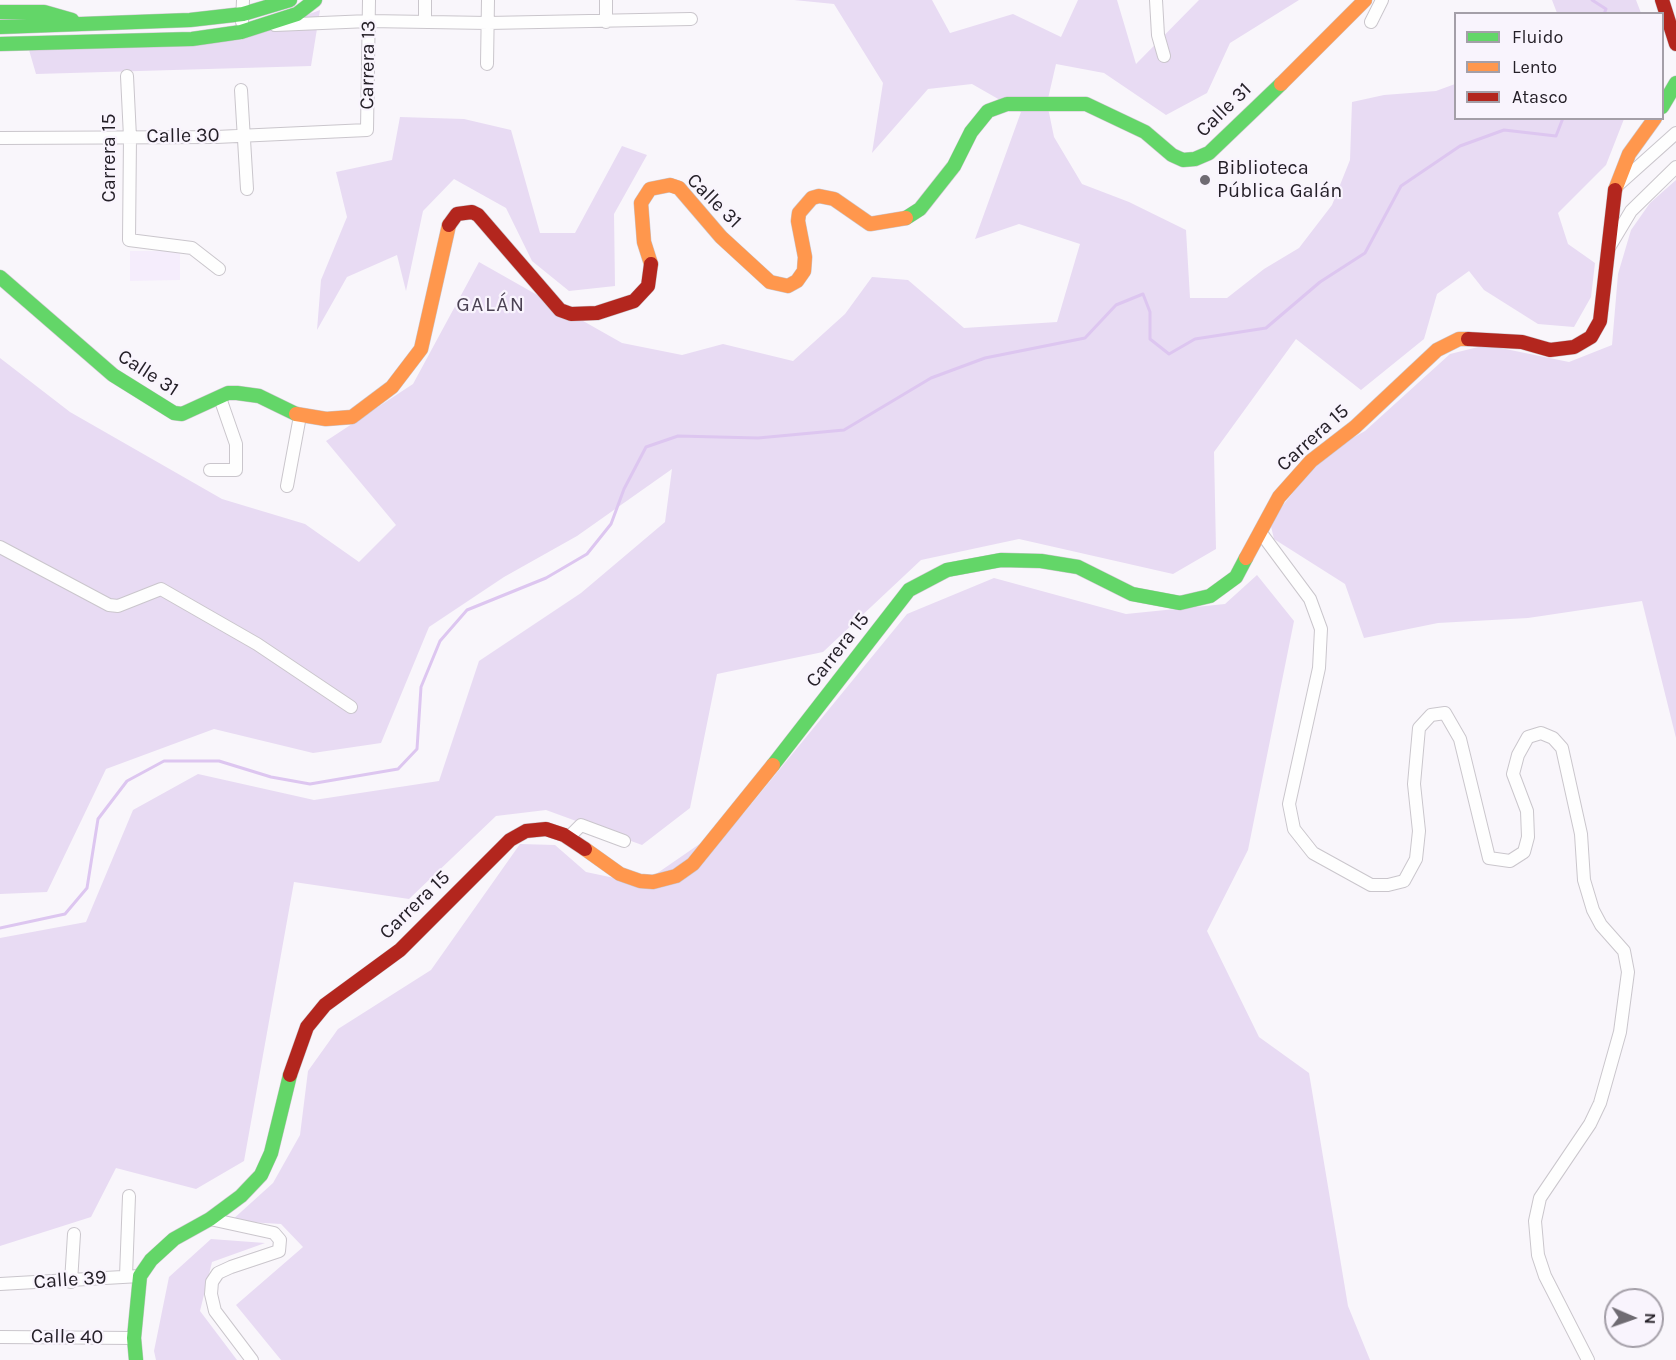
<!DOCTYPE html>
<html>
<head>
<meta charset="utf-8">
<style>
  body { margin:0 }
  #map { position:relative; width:1676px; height:1360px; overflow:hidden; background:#f9f6fb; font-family:Karla,sans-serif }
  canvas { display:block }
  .legend { position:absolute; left:1454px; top:12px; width:210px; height:108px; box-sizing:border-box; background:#f9f4fd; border:2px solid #a49fa8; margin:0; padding:8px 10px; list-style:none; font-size:18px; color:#252028 }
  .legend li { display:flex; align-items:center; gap:12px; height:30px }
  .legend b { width:30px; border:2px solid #a49fa8 }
  .north { position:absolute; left:1604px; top:1288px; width:60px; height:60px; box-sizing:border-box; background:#f9f4fd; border:2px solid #a49fa8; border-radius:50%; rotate:92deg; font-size:16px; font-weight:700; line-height:24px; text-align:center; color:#252028 }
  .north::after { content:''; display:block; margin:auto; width:21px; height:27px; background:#6f6b72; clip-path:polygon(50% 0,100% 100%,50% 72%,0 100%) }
</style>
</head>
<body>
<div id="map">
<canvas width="1676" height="1360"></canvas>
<ul class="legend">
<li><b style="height:8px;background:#63d668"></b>Fluido</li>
<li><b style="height:8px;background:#ff974d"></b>Lento</li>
<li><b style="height:8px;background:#b3261e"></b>Atasco</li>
</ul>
<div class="north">N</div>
</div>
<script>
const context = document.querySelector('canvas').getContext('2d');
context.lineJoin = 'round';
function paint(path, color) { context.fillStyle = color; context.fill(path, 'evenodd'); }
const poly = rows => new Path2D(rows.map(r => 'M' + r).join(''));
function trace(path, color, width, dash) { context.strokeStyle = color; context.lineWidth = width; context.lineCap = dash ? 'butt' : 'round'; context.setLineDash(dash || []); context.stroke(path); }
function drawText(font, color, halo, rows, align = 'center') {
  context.font = font + ' Karla,sans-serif'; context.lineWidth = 4.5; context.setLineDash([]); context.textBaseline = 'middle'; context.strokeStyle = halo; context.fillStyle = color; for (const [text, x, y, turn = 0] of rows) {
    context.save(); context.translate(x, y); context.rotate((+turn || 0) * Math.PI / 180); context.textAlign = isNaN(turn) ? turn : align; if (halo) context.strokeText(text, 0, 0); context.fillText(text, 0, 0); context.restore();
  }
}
paint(poly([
  [130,251,180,251,180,280,130,281]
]), '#f5edfc');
paint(poly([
  [794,0,932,0,950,33,1013,14,1061,37,1078,0,1117,0,1136,64,1199,0,1299,0,1230,43,1207,93,1166,115,1104,73,1056,64,1047,103,1054,137,1082,184,1129,202,1186,230,1190,298,1227,298,1264,269,1299,248,1332,205,1350,160,1352,102,1384,95,1436,91,1455,84,1456,118,1624,119,1606,165,1558,213,1568,244,1595,263,1591,297,1574,327,1538,324,1484,290,1469,271,1437,294,1424,339,1361,390,1296,339,1214,452,1216,549,1173,574,1019,539,921,560,823,652,717,674,690,808,642,845,546,810,496,816,409,899,294,882,244,1161,196,1189,116,1168,91,1217,0,1246,0,938,86,922,133,810,198,774,314,800,439,781,479,661,581,593,665,522,672,469,577,536,504,577,429,627,381,743,313,753,214,729,106,769,47,892,0,894,0,358,70,412,222,499,305,524,359,562,396,525,326,441,413,384,479,262,622,343,682,355,723,344,793,361,845,314,872,277,908,280,964,328,1057,322,1080,244,1019,224,975,239,1021,112,972,84,928,89,872,153,883,83,834,4],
  [1552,0,1636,0,1641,13,1557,13],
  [320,10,311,66,36,74,29,50,241,40],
  [400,117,464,119,511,130,540,233,575,233,622,146,647,155,614,214,615,286,569,291,532,261,506,208,454,179,423,211,406,291,397,255,347,277,317,330,321,280,347,217,336,172,392,160],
  [1676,180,1676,738,1642,601,1528,618,1438,623,1364,638,1345,584,1274,539,1270,522,1322,455,1365,431,1450,354,1486,345,1569,362,1612,345,1618,274,1631,230,1650,203],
  [1257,575,1294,621,1248,850,1207,931,1259,1037,1309,1073,1348,1306,1370,1360,281,1360,236,1305,303,1247,281,1224,231,1221,273,1183,300,1135,308,1071,338,1029,431,970,520,844,555,845,586,872,624,880,656,874,743,814,907,614,994,578,1126,614,1225,604],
  [211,1239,265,1243,212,1262,200,1311,237,1360,156,1360,154,1351,169,1277]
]), '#e8dbf3');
trace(poly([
  [1592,0,1606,9,1604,14],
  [0,928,65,914,87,888,98,819,127,781,164,761,219,761,271,777,310,784,398,769,417,749,421,687,440,641,467,610,546,578,587,554,611,524,624,489,646,447,678,436,758,438,844,430,931,378,985,358,1085,338,1116,305,1143,294,1150,312,1150,339,1169,354,1195,339,1266,328,1320,282,1365,253,1401,186,1460,146,1504,130,1556,136,1563,118]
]), '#ddc6f0', 3);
const street = poly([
  [425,0,425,22],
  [606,0,606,22],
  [1156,0,1158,35,1164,56],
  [242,22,243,0],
  [1371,22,1382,0],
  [275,25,369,21,488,23,691,19],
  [487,64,488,0],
  [127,76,130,137,129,240,192,248,219,269],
  [241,90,247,189],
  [0,138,216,137,367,130,369,0],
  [1619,184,1676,133],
  [1610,246,1631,211,1676,167],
  [210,470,236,470,236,444,220,398],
  [287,486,300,416],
  [1261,533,1310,599,1321,629,1319,668,1289,804,1294,829,1313,853,1371,885,1388,885,1404,881,1416,859,1419,831,1414,784,1419,728,1431,715,1445,713,1460,739,1489,858,1510,861,1524,852,1528,837,1527,811,1513,774,1518,755,1528,737,1541,733,1553,738,1562,748,1581,834,1584,880,1593,910,1601,925,1624,951,1628,972,1620,1032,1600,1103,1590,1124,1540,1198,1535,1221,1538,1255,1545,1276,1588,1360],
  [0,547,109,605,118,606,161,589,257,644,351,707],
  [568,838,581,825,624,841],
  [210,1219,274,1233,280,1240,279,1251,231,1267,218,1273,212,1282,211,1294,215,1311,252,1360],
  [126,1276,129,1196],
  [71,1282,74,1234],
  [0,1284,140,1276],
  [0,1337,134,1338]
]);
const fast = poly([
  [0,12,44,12,72,20],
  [0,27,190,20,243,14,290,0],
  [0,44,192,39,241,32,297,14,315,0],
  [1662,107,1676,83],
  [906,218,920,209,954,166,971,132,988,111,1007,104,1086,104,1145,132,1172,155,1183,160,1195,159,1209,153,1281,84],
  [0,277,113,375,174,413,182,414,228,393,237,393,259,396,296,414],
  [773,765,909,590,947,570,1001,560,1041,561,1078,567,1132,594,1180,603,1210,596,1236,577,1246,558],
  [136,1360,134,1338,140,1276,151,1260,174,1239,210,1219,241,1196,261,1175,271,1153,290,1075]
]);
const slow = poly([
  [1281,84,1365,0],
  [1615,190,1629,154,1655,118],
  [651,264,644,242,641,203,650,189,670,185,679,188,721,237,770,282,788,286,797,281,804,271,805,257,798,221,799,213,812,198,819,196,834,199,870,224,906,218],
  [296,414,326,419,352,417,392,387,421,349,449,225],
  [1246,558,1279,497,1311,461,1355,427,1437,350,1459,339,1468,339],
  [585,849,620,874,640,881,653,882,676,876,693,864,773,765]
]);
const jam = poly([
  [1662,0,1676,44],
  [449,225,457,214,472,212,478,215,560,310,571,314,597,313,634,301,648,286,651,264],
  [1468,339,1522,342,1550,350,1574,347,1591,337,1600,321,1615,190],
  [290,1075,307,1027,325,1005,400,950,510,840,526,831,546,829,564,835,585,849]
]);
trace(street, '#cac6cc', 14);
trace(fast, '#cac6cc', 15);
trace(slow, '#cac6cc', 15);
trace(jam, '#cac6cc', 15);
trace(street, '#fefefe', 12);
trace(fast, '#63d668', 14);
trace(slow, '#ff974d', 14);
trace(jam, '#b3261e', 14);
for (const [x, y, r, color] of [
  [1205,180,6,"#6f6b72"]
]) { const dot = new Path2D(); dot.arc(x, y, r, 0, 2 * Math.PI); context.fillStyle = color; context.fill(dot); trace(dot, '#f9f4fd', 2); }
drawText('20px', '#252028', '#f9f4fd', [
  ["Carrera 13",368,65,-89],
  ["Calle 31",1224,110,-44],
  ["Calle 30",183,136,-1],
  ["Carrera 15",109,158,-90],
  ["Calle 31",714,201,45],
  ["Calle 31",148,373,33],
  ["Carrera 15",1313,438,-42],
  ["Carrera 15",838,650,-52],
  ["Carrera 15",415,905,-44],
  ["Calle 39",70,1280,-4],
  ["Calle 40",67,1337,1]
]);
drawText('20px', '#252028', '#f9f4fd', [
  ["Biblioteca",1217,168],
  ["Pública Galán",1217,191]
], 'left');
context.letterSpacing = '1.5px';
drawText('21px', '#4b4253', '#f9f4fd', [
  ["GALÁN",491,305]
]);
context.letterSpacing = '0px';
</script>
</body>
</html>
